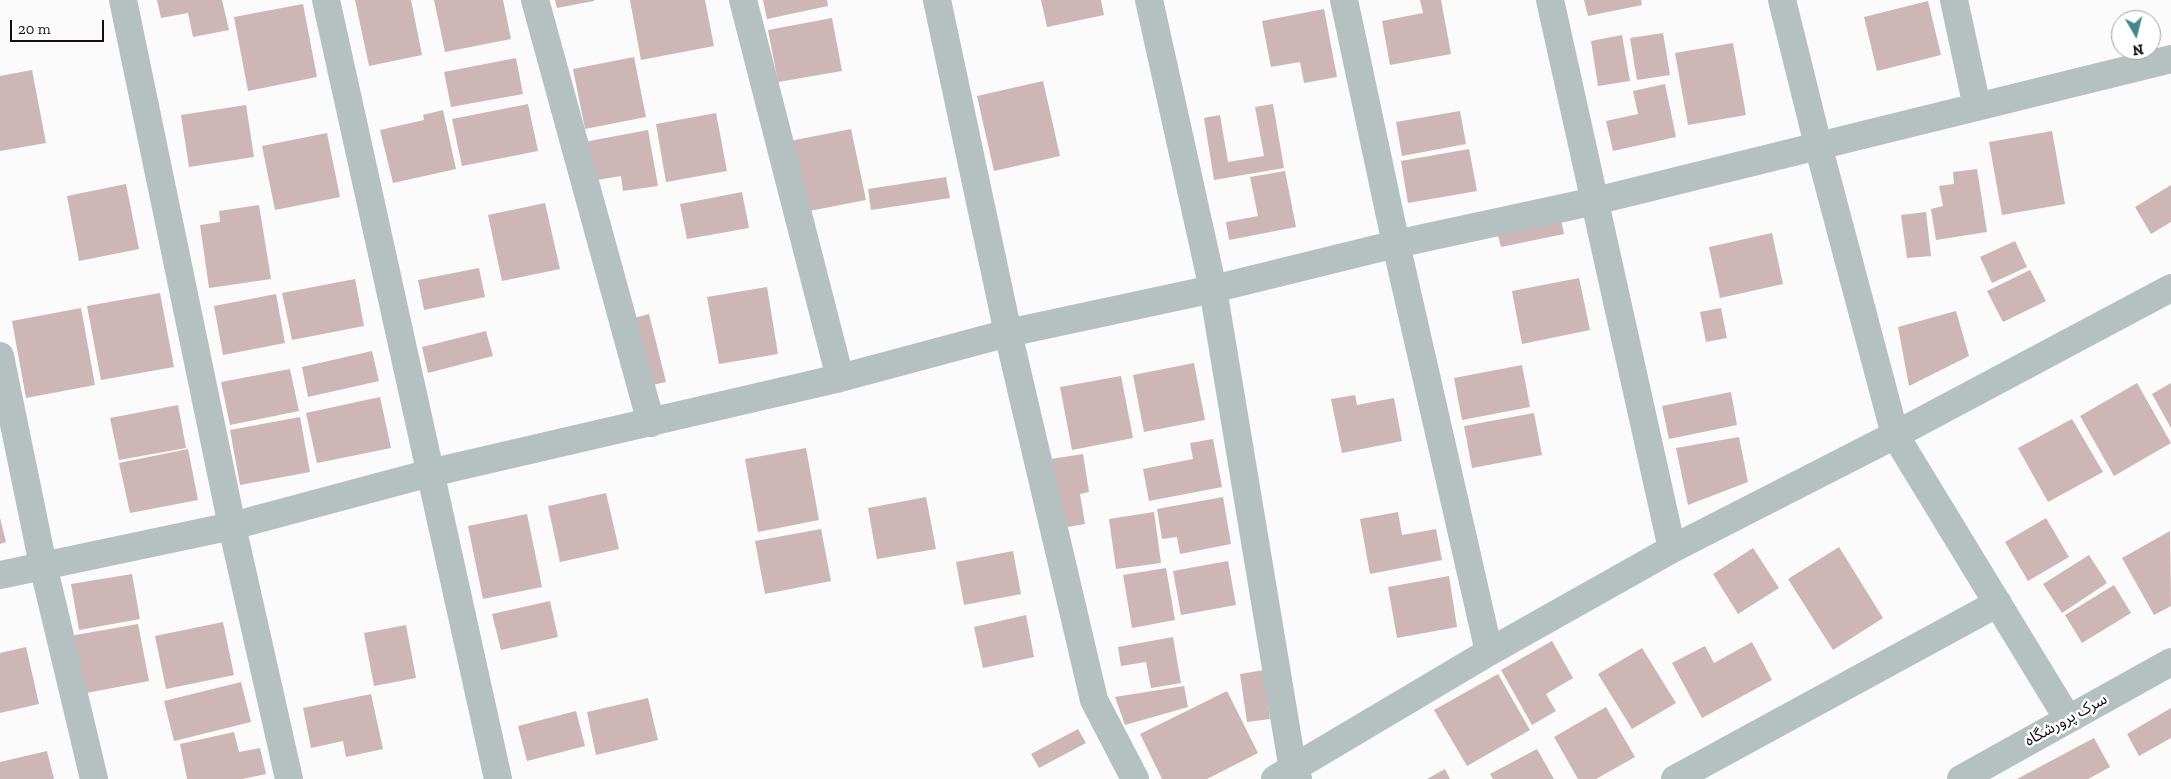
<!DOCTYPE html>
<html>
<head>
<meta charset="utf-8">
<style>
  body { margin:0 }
  #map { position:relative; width:2171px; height:779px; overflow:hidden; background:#fbfbfb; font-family:"Zilla Slab",serif }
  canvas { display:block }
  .north { position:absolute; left:2111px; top:10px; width:50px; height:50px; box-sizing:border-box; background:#fff; border:1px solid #a29f9f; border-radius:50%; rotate:172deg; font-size:14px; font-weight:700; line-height:20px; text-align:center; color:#160e0e }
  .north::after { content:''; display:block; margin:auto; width:18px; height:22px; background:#41898d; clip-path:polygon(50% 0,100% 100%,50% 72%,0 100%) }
  .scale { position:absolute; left:10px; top:20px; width:94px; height:22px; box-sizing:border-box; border:2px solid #160e0e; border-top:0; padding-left:6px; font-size:15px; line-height:18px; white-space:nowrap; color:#160e0e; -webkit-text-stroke:4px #fff; paint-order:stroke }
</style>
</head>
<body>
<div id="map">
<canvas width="2171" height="779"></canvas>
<div class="north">N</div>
<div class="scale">20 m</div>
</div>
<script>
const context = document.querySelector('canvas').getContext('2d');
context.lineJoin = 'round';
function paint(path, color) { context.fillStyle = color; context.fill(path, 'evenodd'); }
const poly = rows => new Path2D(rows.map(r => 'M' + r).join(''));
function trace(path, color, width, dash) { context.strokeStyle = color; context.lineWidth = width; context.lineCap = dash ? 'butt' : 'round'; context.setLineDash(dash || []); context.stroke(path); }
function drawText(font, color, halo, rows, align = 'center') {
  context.font = font + ' "Zilla Slab","Noto Sans Arabic",serif'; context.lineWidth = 5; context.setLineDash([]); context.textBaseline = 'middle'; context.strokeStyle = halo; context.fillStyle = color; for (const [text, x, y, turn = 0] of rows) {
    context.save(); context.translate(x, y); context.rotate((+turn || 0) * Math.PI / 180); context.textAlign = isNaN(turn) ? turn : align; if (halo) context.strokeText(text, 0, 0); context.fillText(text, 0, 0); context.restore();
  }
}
paint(poly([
  [157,0,222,0,229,30,193,37,188,13,161,18],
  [355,0,411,0,422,55,369,66],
  [434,0,503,0,511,39,445,52],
  [555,0,594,0,594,1,557,8],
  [630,0,705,0,714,46,641,60],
  [763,0,827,0,828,6,767,19],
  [1041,0,1101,0,1104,15,1047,27],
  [1420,0,1441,0,1451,54,1390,65,1382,21,1423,13],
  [1584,0,1641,0,1642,5,1588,16],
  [1928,1,1941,55,1877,71,1864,17],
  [303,4,317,77,248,91,234,17],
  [1324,9,1337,77,1304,83,1300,62,1271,67,1262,21],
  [832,18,842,71,778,82,768,30],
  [1663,33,1670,75,1637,80,1630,38],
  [1622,35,1630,81,1598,86,1591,41],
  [1733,43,1746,115,1688,125,1675,53],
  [634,57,646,117,585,129,573,69],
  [516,58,523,94,451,107,444,72],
  [32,70,46,143,0,151,0,76],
  [1043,81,1060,156,994,171,977,96],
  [1665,84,1676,137,1613,151,1606,121,1638,114,1633,91],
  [528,104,538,151,462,166,452,119],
  [1273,104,1284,168,1214,180,1204,118,1220,115,1228,162,1264,156,1255,107],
  [246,105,254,157,189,167,181,115],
  [443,110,456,169,393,183,380,130,424,120,423,115],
  [1460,111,1466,144,1402,156,1396,122],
  [716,113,727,171,666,182,656,124],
  [851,129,866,200,804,212,790,141],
  [648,130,658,186,623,191,621,176,591,181,584,142],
  [2052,131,2065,204,2002,215,1989,142],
  [327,133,340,197,275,210,262,146],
  [1469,149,1477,191,1408,203,1401,161],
  [1977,169,1987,232,1936,240,1931,209,1943,206,1939,186,1954,184,1953,172],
  [1285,171,1296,227,1229,240,1226,222,1258,216,1250,177],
  [946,177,950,198,871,210,868,189],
  [126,184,139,249,79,261,67,196],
  [2171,185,2171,222,2151,234,2135,207],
  [742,192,749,228,687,239,680,204],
  [545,203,560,269,502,281,488,215],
  [259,205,271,279,209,288,200,225,220,222,219,211],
  [1926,212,1931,256,1907,258,1901,215],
  [1560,215,1564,234,1501,247,1496,228],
  [1772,233,1783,284,1720,298,1709,247],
  [2015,241,2027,267,1992,283,1980,257],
  [479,268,485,297,424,310,418,280],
  [2030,270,2046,301,2003,322,1987,291],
  [1579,278,1590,330,1522,344,1512,291],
  [355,279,364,326,292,340,282,293],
  [767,287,778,354,719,364,707,297],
  [160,293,174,367,101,380,87,306],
  [276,294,285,343,223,355,214,306],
  [81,308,95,385,26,398,12,321],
  [1721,308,1727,338,1706,342,1700,312],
  [1956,311,1969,356,1909,386,1898,327],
  [649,314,666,382,642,387,626,320],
  [486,331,493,356,428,373,422,347],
  [372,351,379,381,308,397,302,367],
  [1194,363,1205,420,1144,432,1133,375],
  [1522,365,1530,407,1462,420,1454,378],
  [290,369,299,411,230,425,221,382],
  [1121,376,1133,438,1072,450,1060,387],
  [2137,383,2171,443,2114,476,2080,416],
  [2171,383,2171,428,2152,394],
  [1731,392,1737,425,1669,439,1662,406],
  [1355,395,1357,405,1394,398,1402,441,1342,453,1331,399],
  [380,397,391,448,317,463,306,413],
  [178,405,186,448,119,460,110,418],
  [1534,413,1542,455,1472,468,1464,426],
  [300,417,310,472,240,485,230,430],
  [2072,419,2103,472,2048,502,2018,448],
  [1739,437,1748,482,1688,505,1676,448],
  [1213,439,1222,487,1149,501,1143,469,1193,459,1190,443],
  [806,448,819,520,758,532,745,459],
  [188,449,198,500,130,513,119,463],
  [1083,454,1089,492,1080,494,1085,524,1062,528,1051,459],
  [606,493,619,549,560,562,548,506],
  [926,497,936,549,877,559,868,508],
  [1223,497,1231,544,1180,554,1177,537,1162,539,1157,509],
  [1154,512,1161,563,1116,569,1109,519],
  [1398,512,1402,535,1436,529,1442,560,1370,574,1360,519],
  [527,514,542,587,483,599,468,526],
  [0,518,6,542,0,544],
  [2046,518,2069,557,2028,581,2005,542],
  [821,529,831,581,765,594,755,541],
  [2170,531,2171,606,2154,615,2122,558],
  [1839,547,1883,618,1833,650,1788,579],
  [1753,548,1779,588,1738,614,1713,574],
  [1013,551,1021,594,964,605,956,562],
  [2089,555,2107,583,2062,613,2043,584],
  [1228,561,1236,605,1181,615,1173,571],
  [1166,568,1175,620,1132,628,1123,575],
  [132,574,140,619,79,630,71,584],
  [1449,576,1457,627,1397,638,1388,587],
  [2114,585,2131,613,2082,643,2065,615],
  [550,601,558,637,501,650,492,614],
  [1026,615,1034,657,983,668,974,627],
  [223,622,234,675,166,689,155,636],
  [138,624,149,681,81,694,70,636],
  [406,625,416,678,374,686,364,633],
  [1173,637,1181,683,1151,688,1146,662,1121,666,1118,647],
  [1552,641,1573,678,1546,694,1556,711,1532,725,1501,670],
  [1752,642,1772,680,1702,718,1672,663,1705,646,1714,663],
  [26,647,39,704,0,713,0,653],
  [1642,648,1676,703,1632,729,1598,674],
  [1264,670,1270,719,1247,722,1240,674],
  [1498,674,1530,730,1467,766,1434,710],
  [241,682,251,722,174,741,164,701],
  [1184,686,1188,707,1125,725,1115,697],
  [1227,691,1258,753,1207,779,1162,779,1140,734],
  [371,694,383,749,346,757,343,741,311,748,303,708],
  [648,698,658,740,596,755,587,712],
  [1606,707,1635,757,1596,779,1578,779,1554,737],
  [2171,708,2171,738,2139,756,2127,734],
  [576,711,585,746,527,761,518,726],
  [1078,729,1086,743,1039,768,1031,754],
  [234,732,239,752,260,748,266,774,242,779,187,779,180,744],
  [2094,738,2110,767,2088,779,2017,779],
  [1537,749,1554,779,1493,779,1490,774],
  [47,751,54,779,0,779,0,762],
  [1445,769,1450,779,1427,779]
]), '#ceb5b6');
trace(poly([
  [123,0,232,526,289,779],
  [326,0,498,779],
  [535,0,651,423],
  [743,0,840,378],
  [937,0,1008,333,1094,700,1135,779],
  [1149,0,1213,289,1293,770,1298,779],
  [1344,0,1396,244,1489,652],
  [1550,0,1672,549],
  [1782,0,1818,145,1895,435,2068,719],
  [1954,0,1977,107],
  [0,356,43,565,94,779],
  [0,575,232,526,430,473,840,378,1008,333,1213,289,1396,244,1595,201,2171,59],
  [1275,779,1489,652,1672,549,1895,435,2171,288],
  [1675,779,1998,603],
  [1961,779,2171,662]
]), '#b5c0c1', 28);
drawText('16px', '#160e0e', '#fff', [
  ["سرک پرورشگاه",2066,720,-29]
]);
</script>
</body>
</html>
